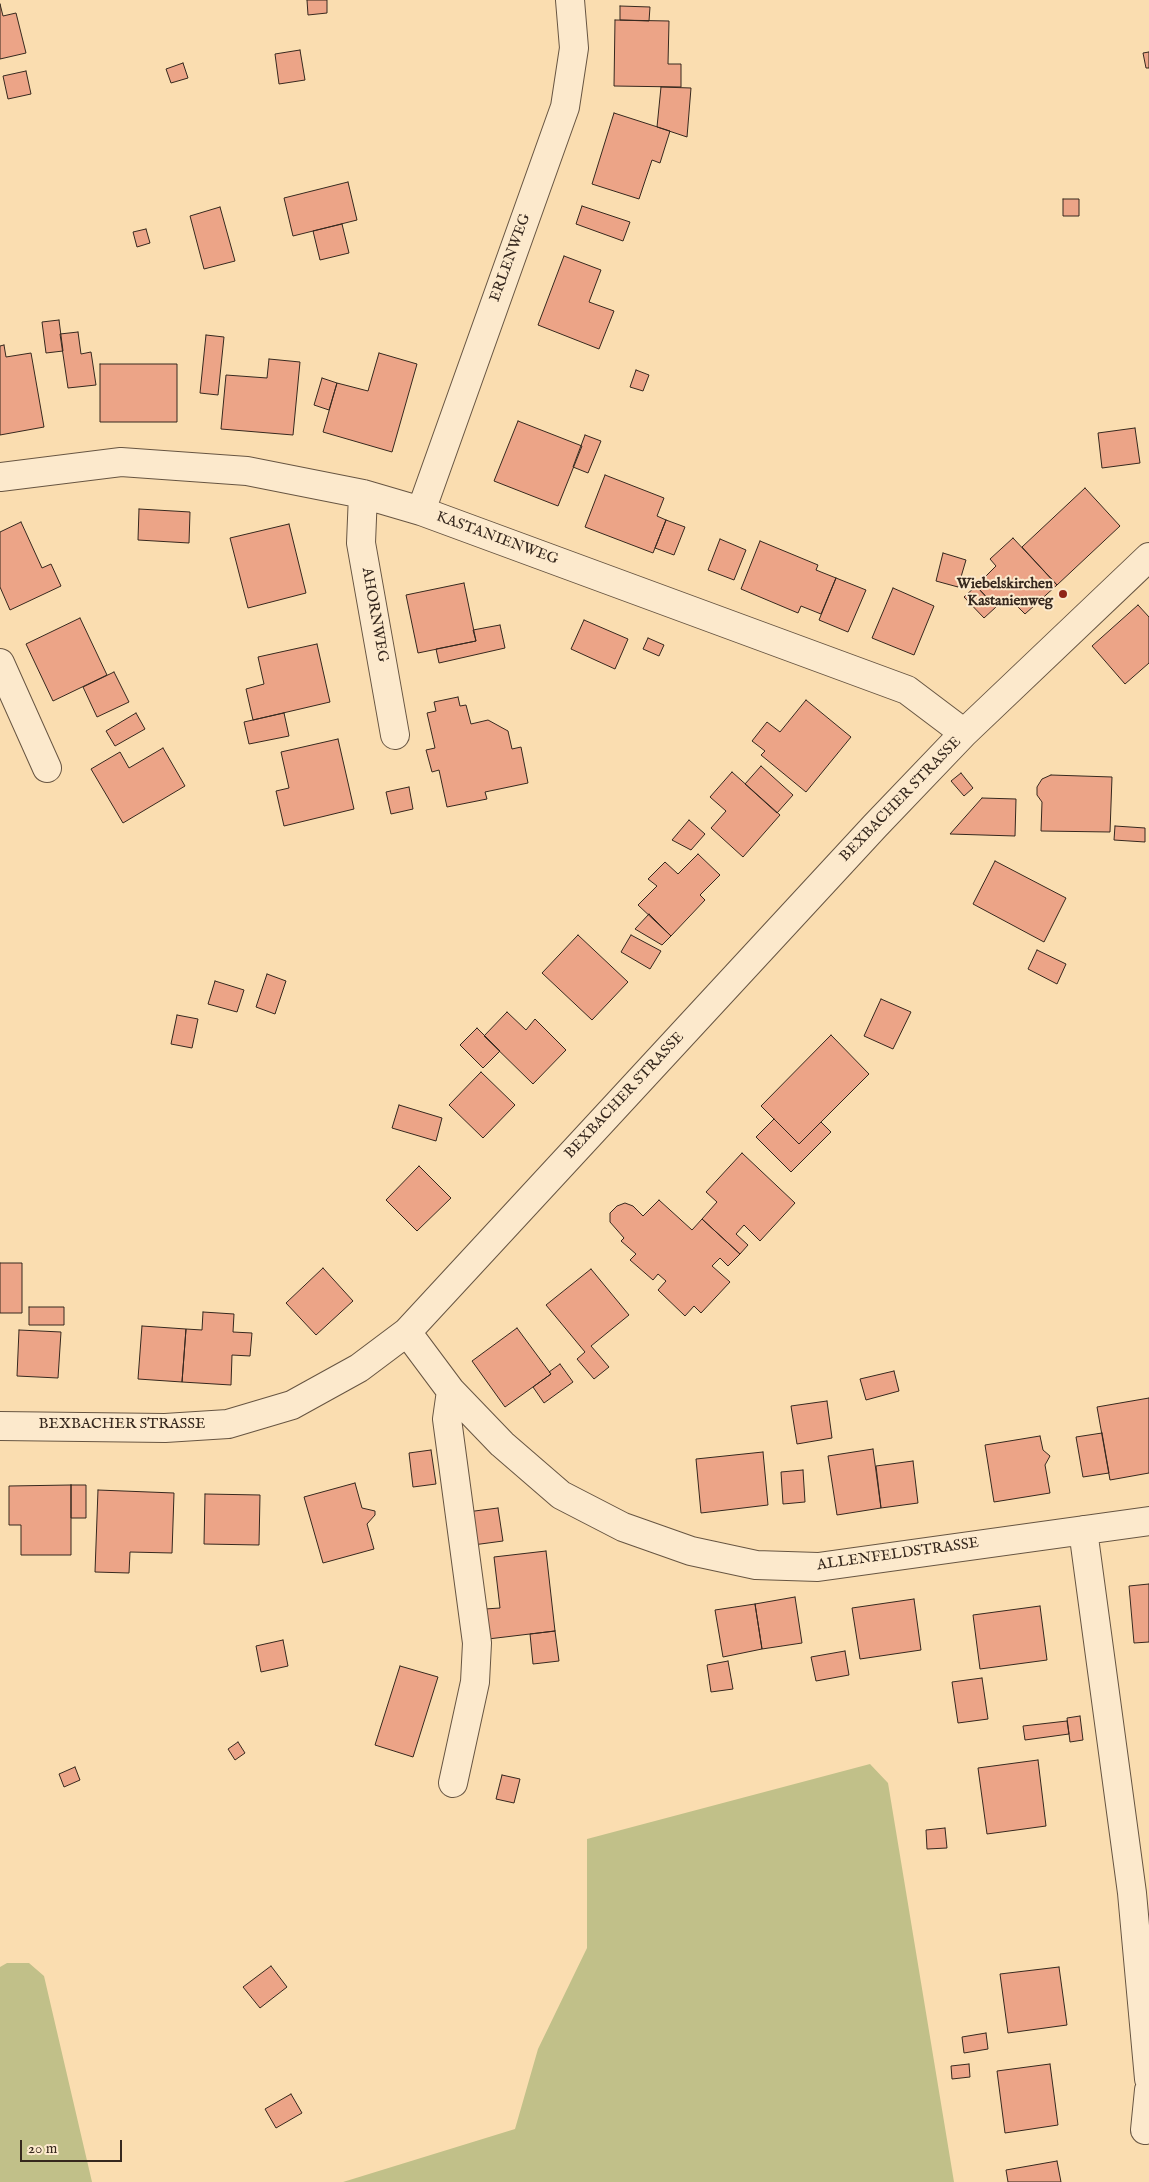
<!DOCTYPE html>
<html>
<head>
<meta charset="utf-8">
<style>
  body { margin:0 }
  #map { position:relative; width:1149px; height:2182px; overflow:hidden; background:#faddb0; font-family:"IM FELL English",serif }
  canvas { display:block }
  .scale { position:absolute; left:20px; top:2140px; width:102px; height:22px; box-sizing:border-box; border:2px solid #36281e; border-top:0; padding-left:6px; font-size:15px; line-height:18px; white-space:nowrap; color:#36281e; -webkit-text-stroke:4px #fce9cc; paint-order:stroke }
</style>
</head>
<body>
<div id="map">
<canvas width="1149" height="2182"></canvas>
<div class="scale">20 m</div>
</div>
<script>
const context = document.querySelector('canvas').getContext('2d');
context.lineJoin = 'round';
function paint(path, color) { context.fillStyle = color; context.fill(path, 'evenodd'); }
const poly = rows => new Path2D(rows.map(r => 'M' + r).join(''));
function trace(path, color, width, dash) { context.strokeStyle = color; context.lineWidth = width; context.lineCap = dash ? 'butt' : 'round'; context.setLineDash(dash || []); context.stroke(path); }
function drawText(font, color, halo, rows, align = 'center') {
  context.font = font + ' "IM FELL English",serif'; context.lineWidth = 4; context.setLineDash([]); context.textBaseline = 'middle'; context.strokeStyle = halo; context.fillStyle = color; for (const [text, x, y, turn = 0] of rows) {
    context.save(); context.translate(x, y); context.rotate((+turn || 0) * Math.PI / 180); context.textAlign = isNaN(turn) ? turn : align; if (halo) context.strokeText(text, 0, 0); context.fillText(text, 0, 0); context.restore();
  }
}
paint(poly([
  [870,1764,888,1783,954,2182,343,2182,515,2129,538,2049,587,1948,587,1839],
  [7,1963,29,1963,44,1976,92,2182,0,2182,0,1967]
]), '#c1c089');
const building = poly([
  [307,0,327,0,327,13,308,15,307,0],
  [0,4,3,16,16,13,26,53,0,59,0,4],
  [620,6,650,7,649,21,620,20,620,6],
  [615,20,669,21,668,64,681,64,681,87,614,86,615,20],
  [300,50,305,80,279,84,275,54,300,50],
  [1149,52,1149,68,1146,68,1143,53,1149,52],
  [183,63,188,78,171,83,166,69,183,63],
  [26,71,31,94,8,99,3,76,26,71],
  [661,87,691,88,687,137,657,127,661,87],
  [614,113,670,131,660,163,652,160,639,199,592,184,614,113],
  [348,182,357,220,293,236,284,198,348,182],
  [1063,199,1079,199,1079,216,1063,216,1063,199],
  [582,206,630,222,623,241,576,224,582,206],
  [220,207,235,261,204,269,190,216,220,207],
  [342,224,349,253,320,260,313,231,342,224],
  [146,229,150,243,137,247,133,232,146,229],
  [564,256,601,270,589,302,614,311,599,349,538,325,564,256],
  [59,320,63,351,46,353,42,322,59,320],
  [78,332,81,354,91,352,96,385,68,388,60,334,78,332],
  [206,335,224,337,218,395,200,393,206,335],
  [4,345,6,357,31,353,44,427,0,435,0,346,4,345],
  [379,353,417,364,392,452,323,432,337,383,368,391,379,353],
  [269,359,300,362,293,435,221,429,226,375,267,378,269,359],
  [100,364,177,364,177,422,100,422,100,364],
  [636,370,649,375,643,391,630,387,636,370],
  [322,378,337,383,329,410,314,405,322,378],
  [518,421,582,446,558,506,494,481,518,421],
  [1135,428,1140,463,1102,468,1098,433,1135,428],
  [585,435,601,441,588,473,573,467,585,435],
  [605,475,664,498,657,516,666,520,653,553,585,527,605,475],
  [1085,488,1120,526,1057,585,1022,547,1085,488],
  [139,509,190,512,189,543,138,540,139,509],
  [666,520,685,527,674,555,655,548,666,520],
  [21,522,42,568,51,564,61,586,10,610,0,587,0,532,21,522],
  [289,524,306,593,248,608,230,538,289,524],
  [1013,538,1057,585,1025,614,1007,596,996,607,976,586,996,566,990,559,1013,538],
  [720,539,746,550,734,580,708,570,720,539],
  [760,541,818,565,816,570,836,578,821,614,801,606,798,613,741,589,760,541],
  [943,553,966,560,958,587,936,581,943,553],
  [836,578,866,590,848,632,819,620,836,578],
  [464,583,476,641,418,653,406,595,464,583],
  [976,586,996,607,984,618,964,597,976,586],
  [893,588,934,606,914,655,872,638,893,588],
  [1138,605,1149,617,1149,663,1125,684,1092,646,1138,605],
  [80,618,107,675,53,701,26,644,80,618],
  [584,620,628,639,615,669,571,649,584,620],
  [500,625,505,648,439,663,436,649,476,641,473,630,500,625],
  [648,638,664,645,659,656,643,649,648,638],
  [317,644,330,702,253,720,246,689,264,684,258,657,317,644],
  [114,672,129,702,97,717,83,687,114,672],
  [458,697,460,706,466,705,471,724,488,720,508,731,512,749,521,747,528,783,485,792,487,799,447,807,439,770,432,772,426,750,435,748,427,713,436,711,434,702,458,697],
  [806,700,851,737,806,792,761,755,765,751,752,741,767,722,780,732,806,700],
  [136,713,145,729,115,746,106,731,136,713],
  [284,713,289,736,249,744,244,722,284,713],
  [338,739,354,809,284,826,276,791,289,788,281,752,338,739],
  [163,748,185,786,123,823,91,769,120,752,129,768,163,748],
  [761,766,793,795,777,813,745,784,761,766],
  [732,772,780,815,743,857,711,828,726,811,710,797,732,772],
  [961,773,973,788,964,796,951,781,961,773],
  [1051,775,1112,777,1110,832,1041,831,1042,802,1037,795,1037,787,1042,779,1051,775],
  [409,787,413,809,391,814,386,792,409,787],
  [982,798,1016,799,1015,836,950,834,982,798],
  [689,820,705,834,691,850,672,840,689,820],
  [1115,826,1145,828,1145,842,1114,840,1115,826],
  [698,854,720,875,700,895,705,900,671,936,638,905,657,886,648,879,665,862,678,874,698,854],
  [995,861,1066,898,1044,942,973,904,995,861],
  [649,914,671,936,662,945,635,929,649,914],
  [578,935,628,982,592,1020,542,973,578,935],
  [631,935,661,951,650,969,621,952,631,935],
  [1037,950,1066,964,1057,984,1028,969,1037,950],
  [267,974,286,981,275,1014,256,1007,267,974],
  [215,981,244,990,237,1012,208,1004,215,981],
  [881,999,911,1012,893,1049,864,1036,881,999],
  [507,1012,526,1030,535,1019,566,1050,533,1084,484,1036,507,1012],
  [177,1015,198,1019,192,1048,171,1044,177,1015],
  [477,1028,500,1051,483,1068,460,1045,477,1028],
  [831,1035,869,1074,799,1144,761,1106,831,1035],
  [481,1072,515,1105,483,1138,449,1105,481,1072],
  [399,1105,442,1118,436,1141,392,1128,399,1105],
  [774,1119,799,1144,821,1122,831,1132,791,1172,756,1137,774,1119],
  [742,1153,795,1203,760,1241,744,1225,736,1234,748,1245,740,1254,702,1219,717,1202,706,1192,742,1153],
  [419,1166,451,1198,417,1231,386,1200,419,1166],
  [659,1200,692,1230,702,1219,740,1254,728,1266,720,1258,712,1266,730,1282,701,1313,694,1306,685,1316,658,1290,666,1281,658,1274,653,1280,630,1260,636,1254,621,1241,624,1238,610,1222,610,1213,617,1206,625,1203,633,1206,643,1216,659,1200],
  [0,1263,22,1263,22,1313,0,1313,0,1263],
  [323,1268,353,1301,316,1335,286,1303,323,1268],
  [591,1269,629,1315,591,1346,609,1367,594,1379,577,1359,585,1352,546,1305,591,1269],
  [29,1307,64,1307,64,1325,29,1325,29,1307],
  [203,1312,234,1314,233,1332,252,1333,250,1356,232,1355,231,1385,182,1382,186,1329,202,1330,203,1312],
  [142,1326,186,1329,182,1382,138,1379,142,1326],
  [517,1328,551,1374,505,1407,472,1361,517,1328],
  [19,1330,61,1332,58,1378,17,1376,19,1330],
  [560,1364,573,1382,544,1403,533,1387,551,1374,549,1372,560,1364],
  [894,1371,899,1391,866,1400,860,1379,894,1371],
  [1149,1398,1149,1473,1110,1480,1097,1407,1149,1398],
  [827,1401,832,1438,797,1444,791,1406,827,1401],
  [1102,1433,1109,1473,1083,1477,1076,1437,1102,1433],
  [1040,1436,1043,1450,1050,1456,1045,1465,1050,1493,994,1502,985,1445,1040,1436],
  [873,1449,881,1508,837,1515,828,1456,873,1449],
  [431,1450,436,1484,413,1487,409,1453,431,1450],
  [763,1452,768,1505,701,1513,696,1459,763,1452],
  [913,1461,918,1503,881,1508,876,1466,913,1461],
  [803,1470,805,1502,783,1504,781,1472,803,1470],
  [355,1483,362,1508,375,1511,375,1515,367,1524,374,1549,323,1563,304,1497,355,1483],
  [71,1485,71,1555,21,1555,21,1525,9,1525,9,1486,71,1485],
  [71,1485,86,1485,86,1518,71,1518,71,1485],
  [98,1490,174,1493,172,1553,130,1552,129,1573,95,1572,98,1490],
  [205,1494,260,1495,259,1545,204,1544,205,1494],
  [498,1508,503,1541,473,1545,467,1512,498,1508],
  [546,1551,555,1631,488,1639,485,1609,500,1608,494,1557,546,1551],
  [1149,1584,1149,1642,1134,1643,1129,1586,1149,1584],
  [795,1597,802,1643,762,1649,755,1604,795,1597],
  [914,1599,921,1650,860,1659,852,1608,914,1599],
  [755,1604,762,1649,723,1657,715,1610,755,1604],
  [1040,1606,1047,1660,980,1669,973,1615,1040,1606],
  [555,1631,559,1661,533,1664,530,1634,555,1631],
  [283,1640,288,1666,261,1672,256,1646,283,1640],
  [845,1651,849,1675,816,1681,811,1657,845,1651],
  [728,1661,733,1689,711,1692,707,1665,728,1661],
  [400,1666,438,1677,413,1757,375,1745,400,1666],
  [982,1678,988,1719,958,1723,952,1682,982,1678],
  [1080,1716,1083,1740,1070,1742,1067,1718,1080,1716],
  [1067,1721,1069,1734,1025,1740,1023,1726,1067,1721],
  [238,1742,245,1753,235,1760,228,1749,238,1742],
  [1038,1760,1046,1826,987,1834,978,1768,1038,1760],
  [75,1767,80,1780,64,1787,59,1774,75,1767],
  [502,1775,520,1779,514,1803,496,1799,502,1775],
  [945,1828,947,1848,927,1849,926,1830,945,1828],
  [271,1966,287,1987,260,2008,243,1987,271,1966],
  [1059,1967,1067,2025,1008,2033,1000,1974,1059,1967],
  [986,2033,988,2049,964,2053,962,2037,986,2033],
  [969,2064,970,2077,952,2079,951,2066,969,2064],
  [1050,2064,1058,2125,1005,2133,997,2071,1050,2064],
  [291,2094,302,2113,276,2128,265,2109,291,2094],
  [1057,2161,1061,2182,1008,2182,1006,2170,1057,2161]
]);
paint(building, '#eca487');
trace(building, '#36281e', 1);
const minor = poly([
  [0,477,121,462,247,471,363,494,421,511,907,690,964,733],
  [363,494,361,543,395,735],
  [421,511,565,107,574,48,570,0],
  [0,663,47,768],
  [407,1332,451,1391,502,1444,561,1495,623,1527,691,1551,756,1565,818,1567,1149,1521],
  [451,1391,447,1419,477,1643,475,1682,453,1783],
  [0,1426,165,1428,228,1424,292,1405,359,1368,407,1332,875,826,964,733,1149,557],
  [1083,1530,1132,1893,1149,2079],
  [1145,2130,1149,2090]
]);
trace(minor, '#675542', 30);
trace(minor, '#fce9cc', 28);
for (const [x, y, r, color] of [
  [1063,594,5,"#8f2418"]
]) { const dot = new Path2D(); dot.arc(x, y, r, 0, 2 * Math.PI); context.fillStyle = color; context.fill(dot); trace(dot, '#fce9cc', 2); }
drawText('15px', '#36281e', '#fce9cc', [
  ["ERLENWEG",511,258,-70],
  ["KASTANIENWEG",497,539,20],
  ["AHORNWEG",374,615,80],
  ["BEXBACHER STRASSE",901,800,-46],
  ["BEXBACHER STRASSE",625,1096,-47],
  ["BEXBACHER STRASSE",122,1425],
  ["ALLENFELDSTRASSE",898,1555,-8]
]);
drawText('bold 15px', '#36281e', '#fce9cc', [
  ["Wiebelskirchen",1053,585],
  ["Kastanienweg",1053,602]
], 'right');
</script>
</body>
</html>
